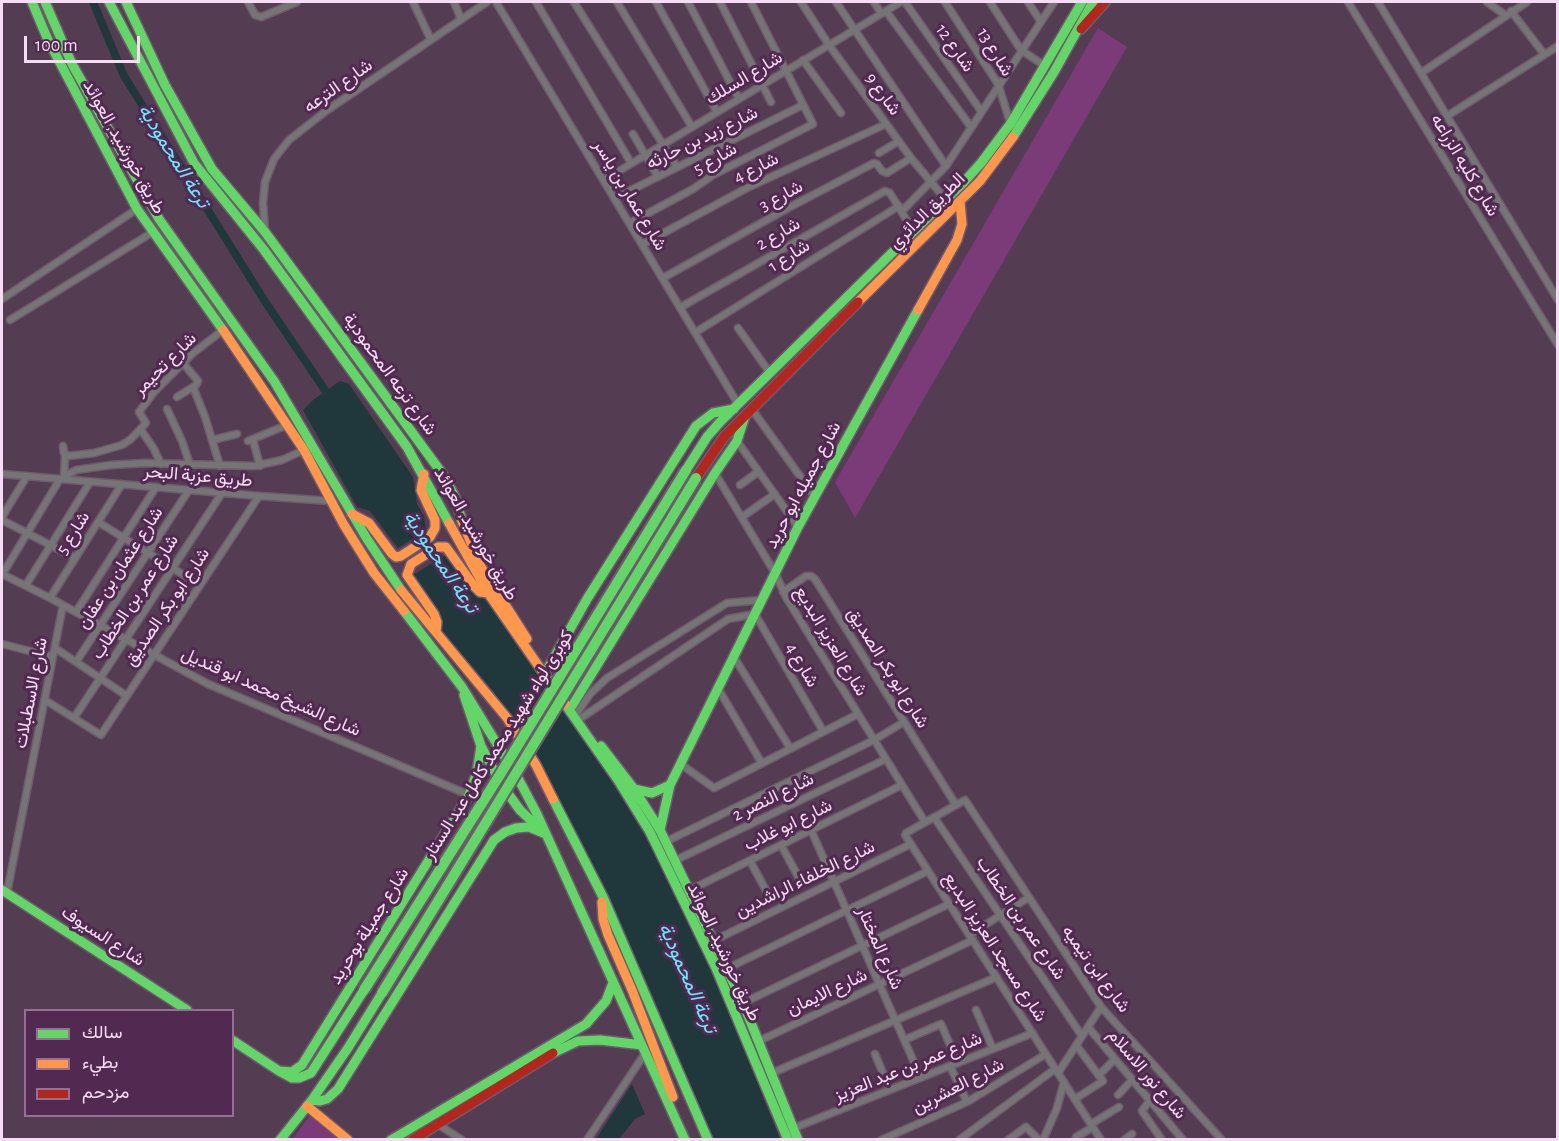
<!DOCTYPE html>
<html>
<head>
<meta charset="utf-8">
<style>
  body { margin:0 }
  #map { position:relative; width:1559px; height:1141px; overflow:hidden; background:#543d53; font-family:"Alegreya Sans",Vazirmatn,sans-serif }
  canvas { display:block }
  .frame { position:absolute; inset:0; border:3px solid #f6dcf4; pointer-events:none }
  .legend { position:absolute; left:24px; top:1009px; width:210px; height:108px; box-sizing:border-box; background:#522950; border:2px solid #947192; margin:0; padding:8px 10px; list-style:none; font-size:18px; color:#f6dcf4 }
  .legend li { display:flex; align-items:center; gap:12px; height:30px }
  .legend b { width:30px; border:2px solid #947192 }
  .scale { position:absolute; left:24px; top:36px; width:116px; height:27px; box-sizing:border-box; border:3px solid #f6dcf4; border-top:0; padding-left:8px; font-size:18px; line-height:21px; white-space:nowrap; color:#f6dcf4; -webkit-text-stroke:4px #522950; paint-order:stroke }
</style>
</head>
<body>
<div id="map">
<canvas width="1559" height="1141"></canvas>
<div class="frame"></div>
<ul class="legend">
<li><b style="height:8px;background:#63d668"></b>سالك</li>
<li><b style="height:8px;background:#ff974d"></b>بطيء</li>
<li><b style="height:8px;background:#b3261e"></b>مزدحم</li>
</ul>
<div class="scale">100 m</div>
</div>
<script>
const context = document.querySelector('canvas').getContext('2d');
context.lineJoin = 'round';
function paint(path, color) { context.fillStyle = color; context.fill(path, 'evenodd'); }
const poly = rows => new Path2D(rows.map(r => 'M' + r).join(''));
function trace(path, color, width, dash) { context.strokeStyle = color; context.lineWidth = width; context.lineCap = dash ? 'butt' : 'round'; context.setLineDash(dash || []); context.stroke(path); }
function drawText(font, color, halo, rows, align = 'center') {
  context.font = font + ' "Alegreya Sans",Vazirmatn,sans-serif'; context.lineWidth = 6; context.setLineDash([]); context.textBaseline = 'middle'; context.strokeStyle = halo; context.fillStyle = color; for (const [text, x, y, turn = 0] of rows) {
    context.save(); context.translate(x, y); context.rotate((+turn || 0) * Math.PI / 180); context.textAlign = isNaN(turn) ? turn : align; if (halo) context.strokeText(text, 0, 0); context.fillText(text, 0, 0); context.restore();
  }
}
paint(poly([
  [1098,28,1127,47,855,518,835,482],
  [311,1114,341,1140,292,1140]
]), '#7b3a78');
paint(poly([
  [340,381,349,384,413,477,417,504,424,516,426,530,398,548,370,511,357,507,303,410,313,400],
  [447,554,472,592,478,597,487,599,625,798,651,847,704,955,736,1029,780,1139,714,1139,608,899,539,761,493,691,442,631,439,614,413,575],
  [632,1084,645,1114,635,1119,619,1139,596,1139]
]), '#20373c');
trace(poly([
  [93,2,124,76,266,303,331,399],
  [416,524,445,568]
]), '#20373c', 8);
const street = poly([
  [248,2,255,15,261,17,297,2],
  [413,2,431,40],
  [454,2,461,19],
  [496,2,738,404],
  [536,2,631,163],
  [574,2,677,167],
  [617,2,692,127],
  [656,2,717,112],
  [688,2,739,99],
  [720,2,771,102],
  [801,2,829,45,911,158,946,200],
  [836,2,946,166],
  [874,2,881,13],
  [905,2,981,111],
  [945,2,998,84,1010,122],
  [990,2,1021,50,1045,66],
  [1028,2,1041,22],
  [1348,2,1558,345],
  [1378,2,1558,300],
  [1487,2,1505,15],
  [886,11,971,127],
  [1511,11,1544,54],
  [803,60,841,113],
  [1421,73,1527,2],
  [1447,116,1558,46],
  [633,134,658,177],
  [879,153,899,141],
  [604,180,901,2],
  [615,198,803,105],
  [902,211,946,166,1054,2],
  [630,223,693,189,713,175,813,124,751,2],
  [265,231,263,203,265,182,274,159,289,140,326,111,487,2],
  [643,244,747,188,886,124],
  [663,278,788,208,874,163,877,164,882,171,887,173,911,158],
  [2,299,137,209],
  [681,307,885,191,890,193,914,232],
  [10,320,153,232],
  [738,328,770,373],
  [696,332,899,206],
  [193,387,205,417,220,466],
  [177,397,196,385,198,381,183,363],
  [751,408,815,497],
  [167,409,182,441,190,465],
  [141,430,154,449,161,464],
  [212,440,237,434],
  [253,440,260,466],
  [248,441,287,425],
  [737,441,798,527],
  [63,446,64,453,68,456,94,453,122,445,131,439,146,423,139,412,154,392,192,354,223,330],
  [715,473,775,573,787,599,925,822],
  [2,474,259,496,331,501],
  [64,479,69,474,76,470,111,465,145,463,254,466,282,460,304,450],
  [64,479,65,455],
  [740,485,758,472],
  [2,517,27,476],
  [742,517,775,494],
  [2,520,75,558],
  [98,522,200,585],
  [2,574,50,598,208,684,469,795],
  [2,575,60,479],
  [26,585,90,482],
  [783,592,806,576,811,576,815,579,956,805],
  [50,598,122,484],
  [76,612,156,487],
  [2,644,53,657],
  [55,648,127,696],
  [734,657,790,748],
  [76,662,189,490],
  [719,690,761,762],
  [45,700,101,735,259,496],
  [577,713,590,694,607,678,727,603,762,600],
  [74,718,222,493],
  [581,718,728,619,755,614,823,731],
  [682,765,714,788,858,714],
  [934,817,1082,1036],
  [811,830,921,1078],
  [665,842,874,740,904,722],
  [781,845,799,878],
  [674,861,886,759],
  [750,861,768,894],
  [688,891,902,785],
  [7,893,63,605],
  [969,935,1028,898],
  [713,941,911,844],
  [726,969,928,871],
  [743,1003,949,904],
  [976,1010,993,1049],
  [1088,1027,1183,1140],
  [904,1040,941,1024,958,1063],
  [759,1041,973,940],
  [875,1054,890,1090],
  [950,1066,967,1102],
  [772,1073,997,977],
  [1058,1073,1101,1007],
  [1099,1075,1115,1059],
  [1118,1095,1132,1080],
  [1075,1099,1103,1081,1076,1045],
  [1150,1100,1142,1111,1162,1140],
  [1091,1124,1119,1107],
  [439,1125,462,1140],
  [794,1128,1033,1033],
  [1076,1137,1093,1127],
  [587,1140,646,1052],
  [881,1140,967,1102,1046,1054],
  [959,1140,1055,1069],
  [1008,1140,1026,1127,1039,1140],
  [1043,1140,1057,1108,1064,1082],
  [1101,1140,905,835,906,833,965,800,1101,1007,1222,1140],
  [1124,1140,1132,1134]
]);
const fast = poly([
  [32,2,48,40,137,209,223,330],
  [45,2,72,64,159,219,274,381,367,539,401,590],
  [109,2,194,163,264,250,407,447,449,523],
  [126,2,165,85,212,169,265,232,444,476,455,497,462,521],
  [1013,137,1054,72,1093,2],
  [686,470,707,437,720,422,964,182,981,163,1011,123,1082,2],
  [404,611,462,687,519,780,537,814,685,1140],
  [547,670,587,599,696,426,713,413,734,409],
  [464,695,481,746,501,784,520,810,540,829],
  [565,704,618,780,650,832,716,968,788,1140],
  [572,706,715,473,737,441,745,416],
  [601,746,634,789,660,830,743,1003,798,1140],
  [634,789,652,793,670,785],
  [553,799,603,897,708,1140],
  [660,830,670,785,798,527,918,310],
  [2,890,187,1010],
  [232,1040,279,1071,292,1072,302,1065,469,795,477,772,481,746],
  [553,1053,578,1041,600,1040,642,1045],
  [279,1071,292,1078,299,1078,311,1073,364,990],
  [312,1100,320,1101,327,1099,338,1089,494,840,505,832,516,828,529,827,546,834],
  [280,1140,312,1100,348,1048,382,993],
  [391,1140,586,1024,606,1001,613,983]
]);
const slow = poly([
  [858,302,980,181,1013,137],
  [918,310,957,240,962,224,960,202],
  [223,330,304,450,344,525,374,573,404,611],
  [352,514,369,523,392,554,396,557,401,556,430,537,435,528,435,520,421,490,424,474],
  [462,521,481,567,527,639],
  [449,523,488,593,565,704],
  [401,590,507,718,536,765,553,799],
  [436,632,437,622,434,614,407,575,411,564,438,547,446,547,474,586,480,592,488,593],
  [602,902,603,919,608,935,632,990,673,1097],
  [307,1106,348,1140]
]);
const jam = poly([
  [1081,29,1105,2],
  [696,478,724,437,858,302],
  [412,1140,553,1053]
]);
trace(street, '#705b6e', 9);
trace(fast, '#705b6e', 12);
trace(slow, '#705b6e', 12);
trace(jam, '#705b6e', 12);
trace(street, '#757575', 6);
trace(fast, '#63d668', 9);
trace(slow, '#ff974d', 9);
trace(jam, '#b3261e', 9);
const fastBridge = poly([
  [364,990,501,773,686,470],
  [382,993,696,478]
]);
trace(fastBridge, '#705b6e', 14, []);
trace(fastBridge, '#63d668', 10);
drawText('18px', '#f6dcf4', '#522950', [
  ["شارع 12",955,48,55],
  ["شارع 13",995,52,59],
  ["شارع السلك",744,78,-31],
  ["شارع الترعه",338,86,-35],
  ["شارع 9",883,94,54],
  ["شارع زيد بن حارثه",702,138,-26],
  ["طريق خورشيد, العوائد",124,147,61],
  ["شارع 5",715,159,-30],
  ["شارع كليه الزراعه",1465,165,59],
  ["شارع 4",756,168,-26],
  ["شارع عمار بن ياسر",630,195,59],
  ["شارع 3",781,196,-28],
  ["الطريق الدائري",927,211,-45],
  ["شارع 2",778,234,-30],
  ["شارع 1",789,256,-32],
  ["شارع تحيمر",165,364,-45],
  ["شارع ترعه المحمودية",390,374,54],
  ["طريق عزبة البحر",198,476,5],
  ["شارع جميله ابو حريد",803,485,-62],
  ["شارع 5",73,533,-58],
  ["طريق خورشيد, العوائد",476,534,60],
  ["شارع عثمان بن عفان",120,568,-57],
  ["شارع عمر بن الخطاب",135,597,-57],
  ["شارع ابو بكر الصديق",167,607,-56],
  ["شارع العزيز البديع",831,641,59],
  ["شارع 4",802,665,60],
  ["شارع ابو بكر الصديق",888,668,58],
  ["شارع الشيخ محمد ابو قنديل",271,692,24],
  ["شارع الاسطبلات",31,693,-79],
  ["كوبرى لواء شهيد محمد كامل عبد الستار",498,745,-58],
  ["شارع النصر 2",773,797,-26],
  ["شارع ابو غلاب",788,825,-26],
  ["شارع الخلفاء الراشدين",805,879,-26],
  ["شارع عمر بن الخطاب",1021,918,56],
  ["شارع جميلة بوحريد",369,926,-58],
  ["شارع السيوف",103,936,33],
  ["شارع مسجد العزيز البديع",995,947,57],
  ["شارع المختار",880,948,66],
  ["طريق خورشيد, العوائد",724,952,65],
  ["شارع ابن تيميه",1096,969,54],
  ["شارع الايمان",827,992,-25],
  ["شارع عمر بن عبد العزيز",908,1067,-22],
  ["شارع نور الاسلام",1147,1074,50],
  ["شارع العشرين",958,1086,-27]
]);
drawText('italic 20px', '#67e9fd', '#522950', [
  ["ترعة المحمودية",174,156,58],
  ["ترعة المحمودية",441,562,56],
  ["ترعة المحمودية",688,978,66]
]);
</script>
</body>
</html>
